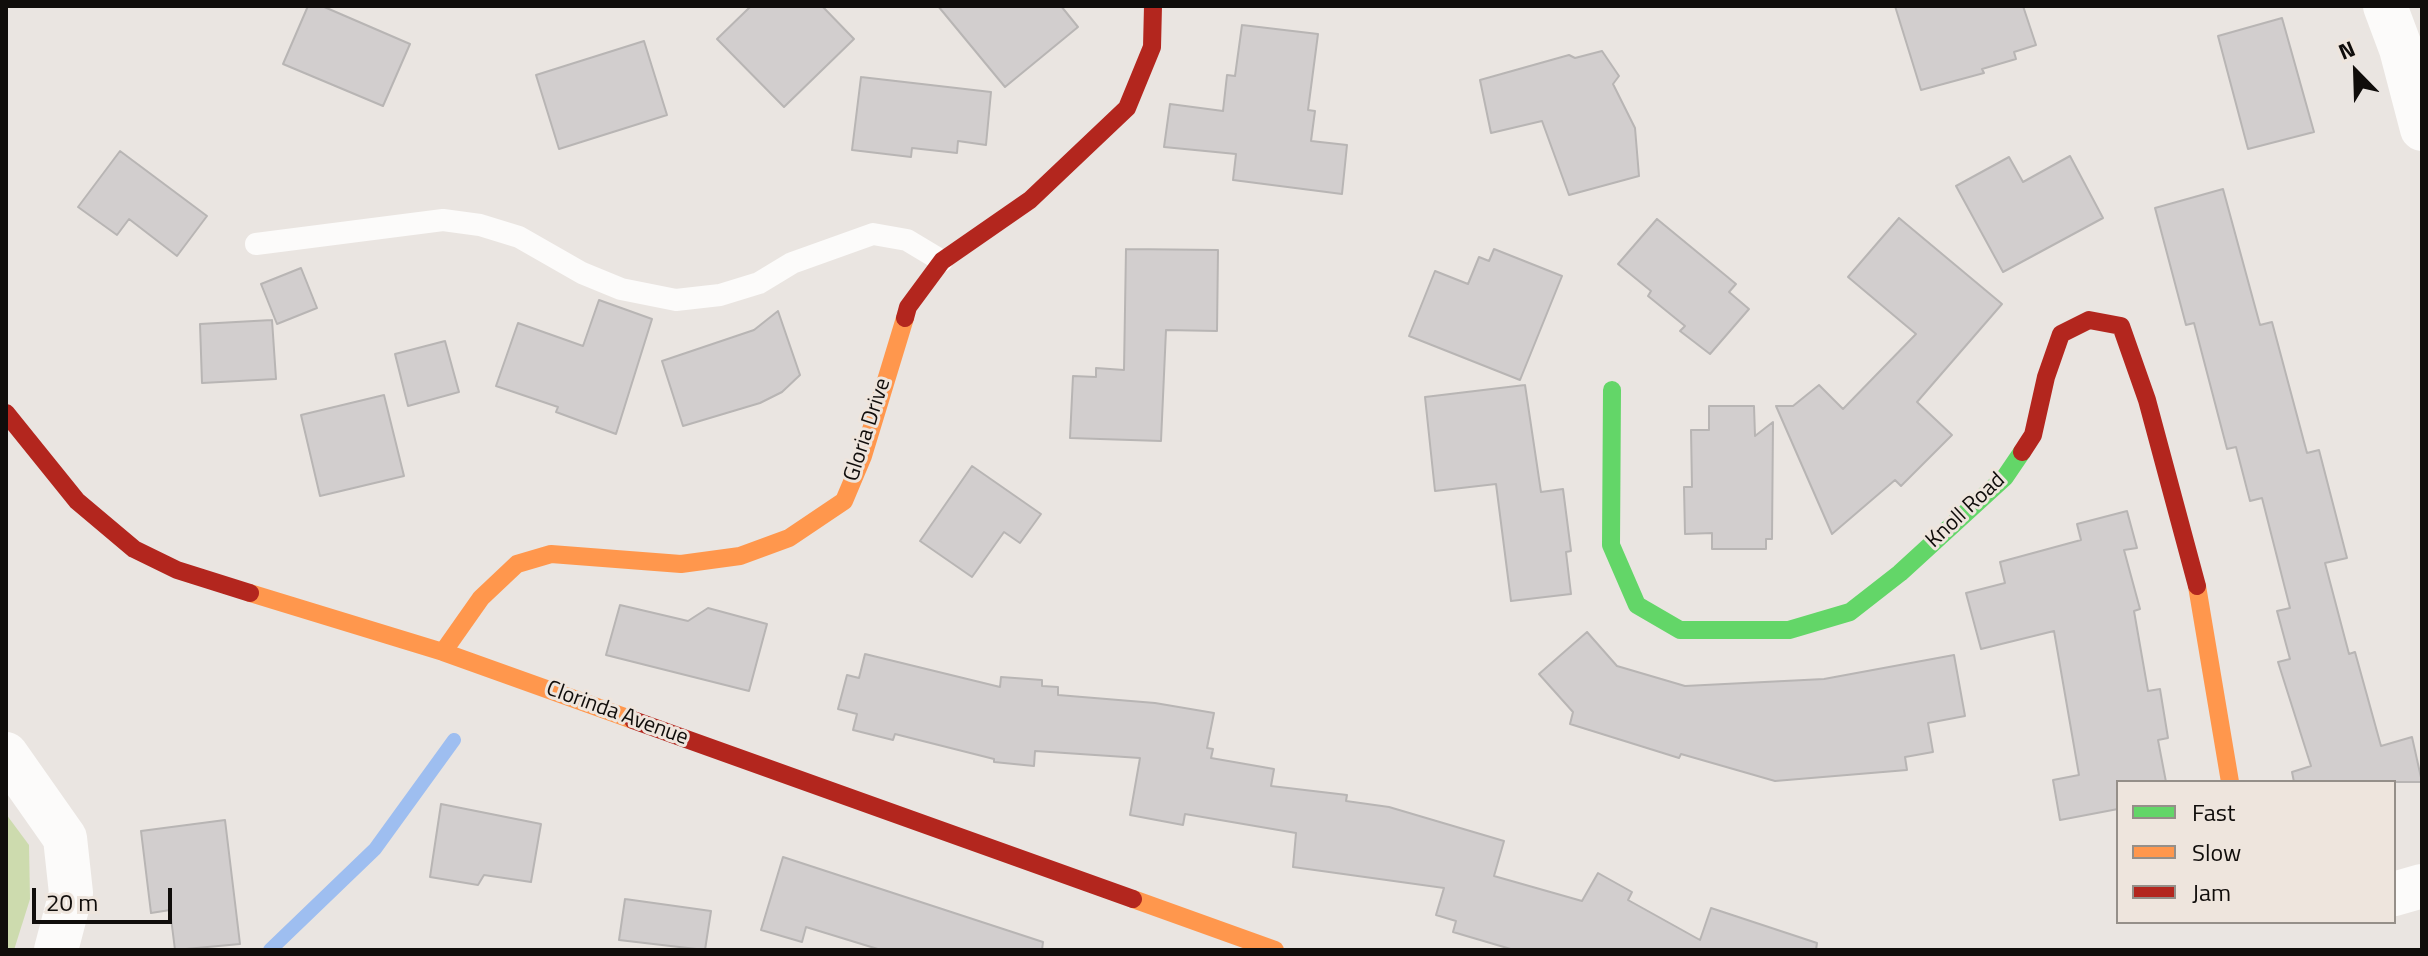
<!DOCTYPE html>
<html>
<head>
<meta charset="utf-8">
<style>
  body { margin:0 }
  #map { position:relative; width:2428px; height:956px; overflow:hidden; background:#eae5e1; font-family:"Titillium Web",sans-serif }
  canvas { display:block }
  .frame { position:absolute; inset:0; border:8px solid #100d0b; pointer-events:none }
  .legend { position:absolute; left:2116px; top:780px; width:280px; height:144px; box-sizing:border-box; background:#eee5dd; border:2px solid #958f89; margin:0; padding:10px 14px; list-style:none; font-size:24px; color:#100d0b }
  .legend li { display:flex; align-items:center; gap:16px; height:40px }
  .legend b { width:40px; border:2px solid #958f89 }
  .north { position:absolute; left:2316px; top:32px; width:80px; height:80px; -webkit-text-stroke:6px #eee5dd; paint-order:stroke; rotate:337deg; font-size:22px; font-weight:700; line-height:32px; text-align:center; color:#100d0b }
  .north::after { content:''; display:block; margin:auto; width:28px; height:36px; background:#100d0b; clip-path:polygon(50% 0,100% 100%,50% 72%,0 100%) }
  .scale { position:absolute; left:32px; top:888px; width:140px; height:36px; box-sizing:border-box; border:4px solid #100d0b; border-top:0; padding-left:10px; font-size:24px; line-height:28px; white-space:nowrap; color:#100d0b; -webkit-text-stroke:6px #eee5dd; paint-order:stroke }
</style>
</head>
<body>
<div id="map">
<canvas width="2428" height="956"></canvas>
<div class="frame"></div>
<ul class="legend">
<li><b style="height:10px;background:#63d668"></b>Fast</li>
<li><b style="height:10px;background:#ff974d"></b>Slow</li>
<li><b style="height:10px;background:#b3261e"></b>Jam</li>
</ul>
<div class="north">N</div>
<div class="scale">20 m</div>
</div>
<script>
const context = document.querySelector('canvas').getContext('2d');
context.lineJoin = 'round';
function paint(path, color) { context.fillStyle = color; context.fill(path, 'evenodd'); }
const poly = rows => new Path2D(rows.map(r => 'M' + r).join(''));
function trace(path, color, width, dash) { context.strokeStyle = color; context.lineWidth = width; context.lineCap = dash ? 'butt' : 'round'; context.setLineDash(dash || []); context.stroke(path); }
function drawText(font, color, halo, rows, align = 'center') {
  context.font = font + ' "Titillium Web",sans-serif'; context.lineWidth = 6; context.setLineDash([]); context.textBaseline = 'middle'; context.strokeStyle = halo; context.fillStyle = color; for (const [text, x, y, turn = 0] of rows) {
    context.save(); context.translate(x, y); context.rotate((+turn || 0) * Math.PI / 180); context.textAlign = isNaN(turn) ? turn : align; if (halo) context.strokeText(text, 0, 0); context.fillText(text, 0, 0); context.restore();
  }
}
paint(poly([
  [6,814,29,845,30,899,14,950,6,950]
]), '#cddbae');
trace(poly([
  [270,950,375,849,454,740]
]), '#9ebef0', 14);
const building = poly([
  [308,6,322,6,410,44,383,106,283,64,308,6],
  [751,6,822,6,854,39,784,107,717,39,751,6],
  [938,6,1061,6,1078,27,1005,87,938,6],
  [1895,6,2023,6,2036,45,2014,52,2016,59,1982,69,1984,73,1921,90,1895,6],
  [2282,18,2314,132,2248,149,2218,36,2282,18],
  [1242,25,1318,34,1308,110,1315,111,1311,141,1347,145,1342,194,1233,180,1236,154,1164,147,1170,104,1223,111,1227,75,1235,76,1242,25],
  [644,41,667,115,559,149,536,75,644,41],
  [1602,51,1619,76,1613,84,1635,128,1639,176,1569,195,1542,121,1491,133,1480,80,1569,55,1575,58,1602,51],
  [861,77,991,92,986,145,958,141,957,153,912,148,911,157,852,150,861,77],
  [120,151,207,216,177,256,129,219,117,235,78,207,120,151],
  [2070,156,2103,218,2003,272,1956,186,2009,157,2023,182,2070,156],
  [2223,189,2260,325,2272,322,2307,453,2319,450,2347,558,2325,563,2349,654,2355,652,2381,746,2412,737,2422,782,2294,782,2292,772,2311,766,2278,662,2290,659,2277,611,2290,608,2262,498,2250,501,2236,447,2227,449,2194,323,2186,325,2155,208,2223,189],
  [1899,218,2002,304,1917,402,1952,435,1901,486,1895,480,1832,534,1776,406,1793,406,1819,385,1843,409,1916,334,1848,277,1899,218],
  [1657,219,1736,284,1729,292,1749,309,1710,354,1680,331,1685,326,1648,296,1651,291,1618,264,1657,219],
  [1126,249,1218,250,1217,331,1166,330,1161,441,1070,438,1073,376,1096,377,1096,368,1124,370,1126,249],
  [1494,249,1562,276,1520,380,1409,336,1435,271,1468,284,1479,257,1489,261,1494,249],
  [301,268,317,308,277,324,261,284,301,268],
  [599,300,652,319,616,434,556,412,558,407,496,386,518,323,583,346,599,300],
  [778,311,800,375,782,392,760,403,683,426,662,361,754,330,778,311],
  [272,320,276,379,202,383,200,324,272,320],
  [445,341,459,392,408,406,395,354,445,341],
  [1525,385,1541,492,1563,489,1571,551,1566,552,1571,594,1511,601,1496,484,1435,491,1425,397,1525,385],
  [384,395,404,476,320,496,301,415,384,395],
  [1709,406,1754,406,1755,436,1773,422,1772,539,1766,539,1766,549,1712,549,1712,533,1685,534,1684,487,1692,487,1691,430,1709,430,1709,406],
  [972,466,1041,514,1020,543,1004,532,972,577,920,541,972,466],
  [2127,511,2137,548,2124,550,2140,609,2134,611,2148,691,2160,689,2168,738,2158,740,2166,782,2118,782,2118,809,2060,820,2053,780,2079,775,2054,631,1981,649,1966,593,2005,583,2000,562,2081,540,2077,524,2127,511],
  [620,605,688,621,708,608,767,624,749,691,606,655,620,605],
  [1587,632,1617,666,1685,686,1824,679,1954,655,1965,716,1928,723,1933,752,1905,757,1907,770,1775,781,1681,754,1679,758,1570,724,1573,712,1539,674,1587,632],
  [865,654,1000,687,1001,677,1042,680,1042,686,1058,687,1058,695,1155,703,1214,713,1207,748,1213,749,1211,758,1274,769,1271,786,1347,795,1346,801,1389,807,1504,841,1494,876,1582,901,1598,873,1632,892,1628,900,1700,940,1711,908,1817,943,1816,950,1514,950,1453,932,1456,921,1436,915,1444,888,1293,867,1296,833,1185,814,1183,825,1130,815,1140,758,1035,751,1034,766,994,762,994,759,895,734,893,740,853,730,857,714,838,709,847,675,859,678,865,654],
  [441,804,541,824,531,882,484,875,478,885,430,877,441,804],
  [225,820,240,944,175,950,170,910,151,913,141,831,225,820],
  [783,857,1043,942,1042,950,881,950,806,927,802,942,761,930,783,857],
  [625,899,711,911,705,950,619,940,625,899]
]);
paint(building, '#d2cece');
trace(building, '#b8b5b4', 2);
trace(poly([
  [256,244,443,220,480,225,519,237,582,273,621,289,676,300,720,295,759,283,792,263,873,234,907,240,942,261]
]), '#fcfbfa', 22);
trace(poly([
  [2385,6,2401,49,2422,129],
  [6,754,65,838,71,893,56,950],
  [2394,894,2422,886]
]), '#fcfbfa', 44);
trace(poly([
  [1612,390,1611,545,1637,605,1680,630,1789,630,1850,612,1900,573,2005,477,2022,452]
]), '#63d668', 18);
trace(poly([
  [2197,586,2230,782],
  [250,593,443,652,633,720],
  [443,652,481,598,517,564,551,554,681,564,740,556,789,538,844,501,863,456,905,318],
  [1133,899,1275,950]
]), '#ff974d', 18);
trace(poly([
  [905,318,908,307,942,261,1030,200,1127,108,1152,47,1153,6],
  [6,413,77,501,134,549,177,570,250,593],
  [2022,452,2033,435,2046,377,2061,334,2089,320,2121,326,2147,400,2197,586],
  [633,720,1133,899]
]), '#b3261e', 18);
drawText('22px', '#100d0b', '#eee5dd', [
  ["Gloria Drive",868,430,-72],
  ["Knoll Road",1966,511,-43],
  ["Clorinda Avenue",617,714,20]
]);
</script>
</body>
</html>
